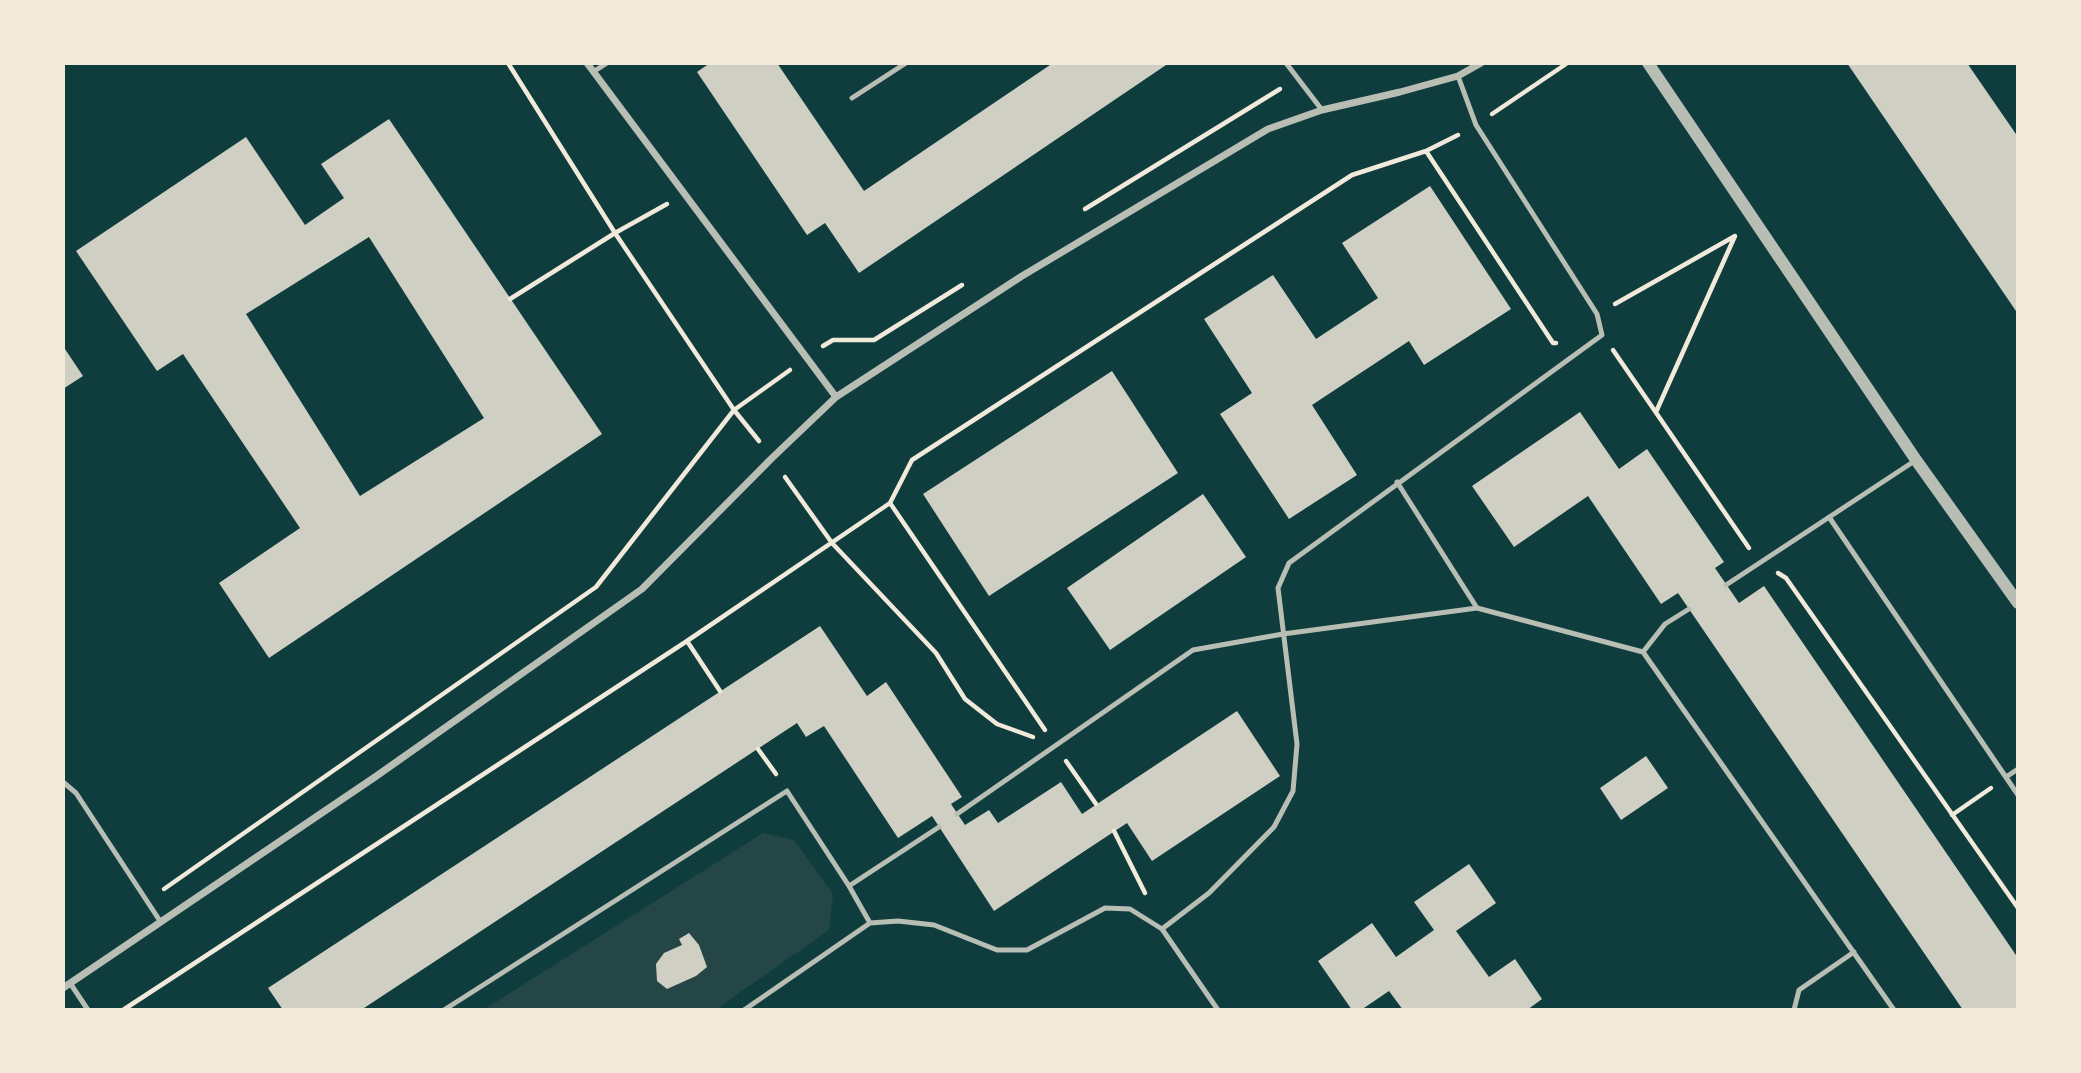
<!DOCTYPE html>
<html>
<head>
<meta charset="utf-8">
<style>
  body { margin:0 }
  #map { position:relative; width:2081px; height:1073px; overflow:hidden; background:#0f3d3e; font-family:Mulish,sans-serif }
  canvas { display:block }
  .frame { position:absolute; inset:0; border:65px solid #f1e9da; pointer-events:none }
</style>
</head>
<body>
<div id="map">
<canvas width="2081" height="1073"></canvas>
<div class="frame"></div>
</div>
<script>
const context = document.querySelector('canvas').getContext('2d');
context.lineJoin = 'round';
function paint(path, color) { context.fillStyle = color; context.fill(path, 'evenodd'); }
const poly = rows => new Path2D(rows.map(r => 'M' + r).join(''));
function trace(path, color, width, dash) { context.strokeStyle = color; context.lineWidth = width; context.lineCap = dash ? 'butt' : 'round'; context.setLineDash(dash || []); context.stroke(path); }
paint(poly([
  [763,833,794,840,833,894,829,930,715,1010,483,1010]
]), '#244646');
paint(poly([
  [710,63,777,63,864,191,1053,63,1169,63,859,273,825,223,807,235,697,72],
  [1847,63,1967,63,2018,137,2018,314],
  [389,119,602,434,269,658,219,583,300,528,183,354,157,371,76,251,246,137,305,225,344,198,321,164],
  [369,237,484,418,360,496,246,314],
  [1430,186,1511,309,1424,365,1409,341,1312,405,1357,475,1289,519,1220,414,1252,393,1204,319,1273,275,1316,339,1378,298,1342,243],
  [63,346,83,376,63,389],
  [1112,371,1178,473,989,596,923,494],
  [1580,412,1619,469,1647,449,1724,562,1715,568,1739,603,1764,586,2018,958,2018,1010,1963,1010,1678,593,1661,604,1588,496,1514,547,1472,486],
  [1203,494,1246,557,1110,650,1067,588],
  [820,626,867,696,886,682,962,797,951,804,965,825,989,810,998,823,1061,782,1082,814,1237,711,1280,776,1152,861,1127,823,994,911,932,816,898,838,824,726,806,737,797,723,361,1010,283,1010,268,988],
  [1646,756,1668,788,1621,820,1600,788],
  [1469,864,1496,903,1456,931,1489,977,1515,959,1542,999,1527,1010,1403,1010,1389,991,1361,1010,1352,1010,1318,961,1372,923,1396,957,1434,930,1414,902],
  [689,933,699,945,707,967,696,976,667,989,657,981,656,964,664,953,682,945,679,939]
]), '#cfcfc3');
trace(poly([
  [508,63,615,233,734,410,759,441],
  [1492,114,1566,64],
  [1426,151,1553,343,1556,343],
  [1085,209,1280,89],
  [510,299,615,233,667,204],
  [1615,304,1735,236,1656,412],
  [823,346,833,340,874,340,962,285],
  [1613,350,1749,548],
  [785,477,832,543,936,653,965,699,997,724,1033,737],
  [890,503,1045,730],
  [1778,573,1786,578,2018,908],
  [687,641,720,691],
  [758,749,776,774],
  [1066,761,1096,804],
  [1952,815,1991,788],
  [1114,831,1145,893],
  [164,889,596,587,734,410,790,370],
  [123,1010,687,641,890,503,912,460,1352,175,1426,151,1458,135]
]), '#f1e9da', 4.5);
trace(poly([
  [1286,63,1322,110],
  [593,72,607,63],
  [852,98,906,63],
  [1397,482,1477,608,1643,652,1894,1010],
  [1829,517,2018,795],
  [1726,585,1916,460],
  [1643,652,1665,624,1689,609],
  [2006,777,2018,769],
  [63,782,76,793,160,921],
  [957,814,1193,650,1283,634,1477,608],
  [849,886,939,827],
  [1162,929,1209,893,1274,827,1293,791,1297,744,1278,588,1289,563,1602,335,1597,314,1476,125,1458,76],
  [70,983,88,1010],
  [444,1010,787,791,849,886,870,923],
  [744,1010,870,923,898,921,934,925,997,950,1027,950,1105,908,1130,909,1162,929,1218,1010],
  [1794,1010,1799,990,1854,952]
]), '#b8beb3', 5);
trace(poly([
  [587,63,836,397],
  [63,988,375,777,642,589,772,458,836,397,1022,276,1268,129,1322,110,1400,92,1458,76,1481,63]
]), '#b8beb3', 7);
trace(poly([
  [1648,63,1916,460,2018,603]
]), '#b8beb3', 12);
</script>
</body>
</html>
